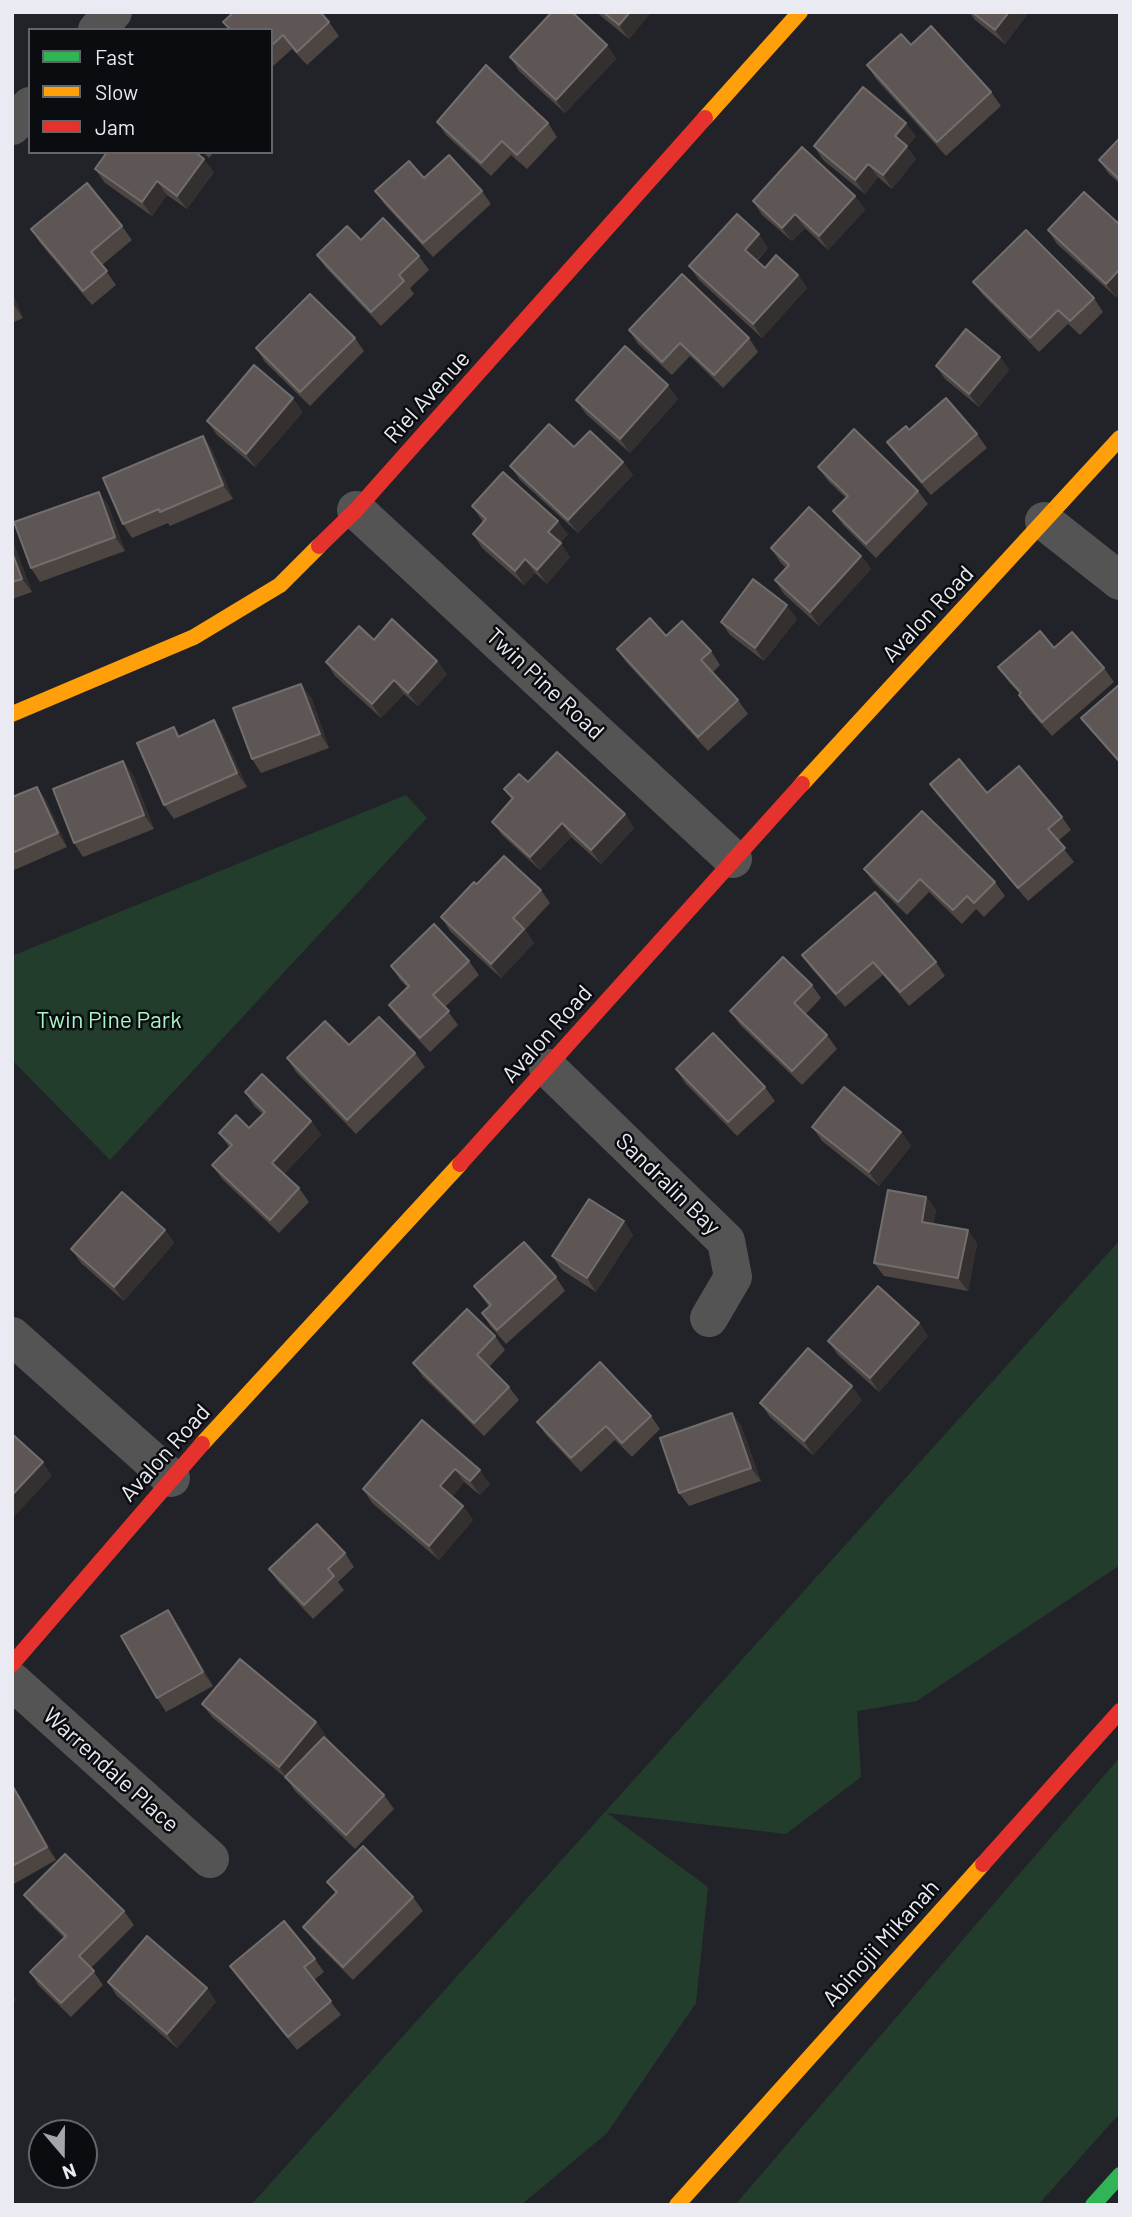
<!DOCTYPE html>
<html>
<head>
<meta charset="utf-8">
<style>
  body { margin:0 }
  #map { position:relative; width:1132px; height:2217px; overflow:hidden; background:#222328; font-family:Barlow,sans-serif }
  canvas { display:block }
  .frame { position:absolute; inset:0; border:14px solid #eaebf2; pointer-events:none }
  .legend { position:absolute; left:28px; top:28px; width:245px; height:126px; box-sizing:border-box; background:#0a0c10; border:2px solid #64656a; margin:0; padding:9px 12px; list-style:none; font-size:21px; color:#eaebf2 }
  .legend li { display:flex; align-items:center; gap:14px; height:35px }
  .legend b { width:35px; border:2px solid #64656a }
  .north { position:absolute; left:28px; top:2119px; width:70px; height:70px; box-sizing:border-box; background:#0a0c10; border:2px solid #64656a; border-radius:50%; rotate:160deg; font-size:19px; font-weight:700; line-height:28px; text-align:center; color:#eaebf2 }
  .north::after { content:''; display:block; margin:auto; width:24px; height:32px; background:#a4a5ab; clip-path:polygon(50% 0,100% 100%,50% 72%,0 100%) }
</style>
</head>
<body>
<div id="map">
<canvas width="1132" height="2217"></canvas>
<div class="frame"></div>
<ul class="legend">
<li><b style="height:9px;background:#30b455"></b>Fast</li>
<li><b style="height:9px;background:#ff9f0a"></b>Slow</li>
<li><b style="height:9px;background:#e5322d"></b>Jam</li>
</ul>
<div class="north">N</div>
</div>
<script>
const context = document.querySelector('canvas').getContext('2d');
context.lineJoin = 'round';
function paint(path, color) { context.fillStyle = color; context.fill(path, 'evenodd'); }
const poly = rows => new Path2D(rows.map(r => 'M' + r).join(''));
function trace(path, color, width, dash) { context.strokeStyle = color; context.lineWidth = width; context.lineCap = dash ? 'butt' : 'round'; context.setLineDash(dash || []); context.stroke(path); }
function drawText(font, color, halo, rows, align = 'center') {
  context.font = font + ' Barlow,sans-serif'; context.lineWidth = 5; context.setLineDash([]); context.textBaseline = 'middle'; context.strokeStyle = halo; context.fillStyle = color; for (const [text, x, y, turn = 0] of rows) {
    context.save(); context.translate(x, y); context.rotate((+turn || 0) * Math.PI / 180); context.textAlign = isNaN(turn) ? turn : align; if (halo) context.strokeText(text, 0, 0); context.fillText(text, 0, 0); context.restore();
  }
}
paint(poly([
  [406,795,427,818,110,1160,12,1060,12,956],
  [1120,1240,1120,1565,917,1701,857,1711,861,1777,786,1834,607,1813,708,1887,696,2003,607,2133,521,2205,251,2205],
  [1120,1757,1120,2113,1038,2205,735,2205]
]), '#233d2d');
trace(poly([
  [97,30,113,12],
  [12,126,30,106],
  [356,510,733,859],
  [1044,521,1120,581],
  [548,1068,726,1241,733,1277,709,1318],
  [12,1336,171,1478],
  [12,1681,210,1859]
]), '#555455', 38);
trace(poly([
  [1093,2205,1120,2175]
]), '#30b455', 16);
trace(poly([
  [705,118,800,12],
  [12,714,194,637,280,585,319,546],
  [802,784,1120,438],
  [202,1444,460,1164],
  [677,2205,983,1864]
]), '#ff9f0a', 16);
trace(poly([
  [319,546,356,510,705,118],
  [460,1164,802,784],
  [12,1664,202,1444],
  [983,1864,1120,1711]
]), '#e5322d', 16);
paint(poly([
  [596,12,651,12,629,39],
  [969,12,1029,12,1005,44,975,20],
  [223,22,329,22,339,36,307,65,292,49,271,68,271,30,229,30],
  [607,45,616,59,565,113,519,71,510,57],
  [911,45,991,92,1001,106,946,156,876,79,867,65],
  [437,122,548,123,557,137,527,169,511,155,491,176,446,135],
  [916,136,907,147,916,159,892,189,878,177,865,194,823,160,814,146],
  [1120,138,1120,184,1108,173,1099,160],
  [203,152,214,152,209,158],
  [95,169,214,172,187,209,167,195,152,216,105,183],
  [424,178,482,191,491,204,433,257,385,205,375,191],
  [855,196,865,210,828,250,805,228,792,241,762,215,753,201],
  [1120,225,1120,293,1116,297,1057,244,1048,230],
  [122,226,132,240,102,265,116,285,92,305,40,243,31,229],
  [361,240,419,256,429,270,410,288,414,294,381,326,326,268,317,255],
  [768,248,757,261,765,268,798,275,807,288,762,338,699,280,689,266],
  [973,282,1094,298,1103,312,1080,335,1068,324,1039,352,983,295],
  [12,292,23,318,12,323],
  [629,330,749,338,758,352,723,388,690,356,672,375,638,344],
  [355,338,364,351,310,406,265,362,256,348],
  [1000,357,1009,370,979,407,945,379,936,366],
  [678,399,630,453,586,414,576,400],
  [303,412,255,467,217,435,207,421],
  [909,430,977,434,987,448,931,495,897,456,887,442],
  [203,436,212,450,233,499,170,526,168,523,132,538,123,524],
  [574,447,623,462,633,475,578,533,520,480,510,466],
  [818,467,918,491,928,504,876,558,843,525,833,511,846,498,828,481],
  [108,505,125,551,40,582,31,568],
  [472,506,568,534,560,543,570,557,547,584,535,573,524,585,482,548,473,534,483,522],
  [12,539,32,592,12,599],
  [771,548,861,556,871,569,819,626,784,594,775,580,786,568,780,562],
  [797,619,764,661,730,635,721,622],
  [666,636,711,651,720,665,713,672,738,700,748,714,708,751,626,662,617,649],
  [374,640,437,661,447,674,418,706,404,694,381,718,335,676,326,662],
  [1054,648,1104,668,1114,682,1052,736,1028,709,1019,695,1020,694,1008,681,998,667],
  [1120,684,1120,764,1091,731,1081,718],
  [311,697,329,748,261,773,252,759],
  [214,720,223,734,247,787,174,819,164,805,174,727,180,736],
  [123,761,133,775,154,829,83,857,74,843],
  [528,782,625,814,634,828,601,864,571,837,540,870,502,835,492,822,512,800,504,789],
  [930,784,987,793,1062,817,1071,830,1058,841,1074,862,1028,901,939,797],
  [12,797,46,800,67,847,12,871],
  [864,869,995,882,1005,896,984,917,976,909,962,924,929,892,907,915,874,883],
  [477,884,541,890,550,903,525,930,534,943,501,978,450,931,441,917],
  [802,955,936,962,945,976,909,1006,883,975,845,1007,812,969],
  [469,961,479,975,445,1007,458,1025,430,1052,399,1019,389,1005,408,988,400,980,391,966],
  [812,985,821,998,806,1014,827,1035,837,1049,802,1085,740,1025,730,1011],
  [349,1045,415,1053,425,1067,356,1134,296,1072,287,1058],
  [676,1069,765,1087,775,1101,737,1136,685,1083],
  [245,1092,311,1121,321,1135,284,1174,299,1188,309,1202,279,1233,222,1179,212,1165,229,1147,219,1133,249,1128,263,1114,254,1106],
  [812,1127,901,1132,911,1146,879,1186,822,1141],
  [926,1197,936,1210,933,1224,968,1230,977,1244,968,1291,884,1276,874,1263],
  [624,1221,633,1235,596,1292,562,1270,552,1256],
  [165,1230,174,1243,124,1301,81,1263,71,1249],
  [556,1277,565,1291,506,1344,491,1327,482,1313,489,1307,474,1286],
  [919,1323,928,1336,879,1392,838,1355,828,1341],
  [495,1336,505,1350,489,1367,509,1387,519,1400,484,1436,423,1377,413,1363],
  [862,1400,813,1455,770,1417,760,1403],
  [732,1413,741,1426,761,1481,689,1506,679,1493],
  [651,1416,660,1429,632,1457,615,1440,581,1472,546,1435,537,1422],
  [422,1420,490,1484,480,1495,464,1482,452,1497,463,1506,473,1520,439,1560,372,1503,363,1489],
  [345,1553,354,1567,338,1582,344,1590,313,1619,279,1583,269,1569],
  [177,1623,213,1686,166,1712,157,1698],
  [202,1704,316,1722,326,1736,324,1738,384,1795,394,1809,355,1849,295,1791,287,1779,212,1717],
  [12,1785,21,1798,56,1860,12,1885],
  [327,1882,413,1897,423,1911,353,1980,313,1940,303,1927,336,1894],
  [24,1895,124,1911,134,1925,91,1968,103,1985,71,2017,39,1986,30,1972,64,1938,34,1908],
  [315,1959,324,1972,314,1980,341,2015,297,2050,239,1979,230,1966],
  [108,1982,207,1988,216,2002,177,2048,117,1996]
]), '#4c4542');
paint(poly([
  [630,12,651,12,629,39,619,25],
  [1009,12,1029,12,1005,44,995,30],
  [607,45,616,59,565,113,556,100],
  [906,123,916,136,907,147,916,159,892,189,883,175,895,136],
  [204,159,214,172,187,209,177,196],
  [868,164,878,177,865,194,855,180],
  [157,181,167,195,152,216,142,202],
  [855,196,865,210,828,250,819,236],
  [795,214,805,228,792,241,782,228],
  [759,234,768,248,754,263,745,250],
  [1120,269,1120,293,1116,297,1106,284],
  [798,275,807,288,762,338,753,324],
  [12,292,23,318,13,304,12,301],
  [1000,357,1009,370,979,407,969,394],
  [668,385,678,399,630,453,620,439],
  [293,398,303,412,255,467,246,454],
  [203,436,212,450,233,499,223,485],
  [623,462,633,475,578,533,568,520],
  [99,492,108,505,125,551,115,537],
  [558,521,568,534,558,545,548,532],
  [12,539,32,592,22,579,12,552],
  [561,543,570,557,547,584,537,570],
  [861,556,871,569,819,626,810,612],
  [525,559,535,573,524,585,515,571],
  [787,605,797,619,764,661,755,648],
  [437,661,447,674,418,706,408,693],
  [394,680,404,694,381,718,372,704],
  [301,684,311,697,329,748,320,734],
  [214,720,223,734,247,787,237,773],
  [123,761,133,775,154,829,144,815],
  [37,787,46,800,67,847,58,833],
  [625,814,634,828,601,864,591,850],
  [562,823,571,837,540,870,530,857],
  [524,929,534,943,501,978,491,964],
  [311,1121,321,1135,282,1176,272,1163],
  [901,1132,911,1146,879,1186,869,1172],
  [926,1197,936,1210,931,1235,922,1222],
  [624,1221,633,1235,596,1292,587,1278],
  [165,1230,174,1243,124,1301,114,1287],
  [968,1230,977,1244,968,1291,958,1278],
  [919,1323,928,1336,879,1392,870,1378],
  [852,1386,862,1400,813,1455,804,1441],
  [732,1413,741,1426,761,1481,751,1468],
  [43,1462,52,1476,12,1519,12,1495],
  [455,1469,464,1482,449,1500,440,1486],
  [480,1470,490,1484,480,1495,470,1481],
  [463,1506,473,1520,439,1560,429,1546],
  [168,1610,177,1623,213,1686,203,1672],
  [316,1722,326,1736,289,1781,279,1767],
  [12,1785,21,1798,56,1860,47,1847],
  [207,1988,216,2002,177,2048,167,2034],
  [12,1994,16,2000,12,2005]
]), '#343030');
const building = poly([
  [234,12,320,12,329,22,297,52,283,35,271,46,271,30,231,30,223,22,234,12],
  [552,12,572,12,607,45,556,100,510,57,552,12],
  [603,12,630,12,619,25,603,12],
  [972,12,1009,12,995,30,972,12],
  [931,26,991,92,937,142,867,65,901,34,911,45,931,26],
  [486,65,548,123,517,155,502,141,481,163,437,122,486,65],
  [863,87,906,123,895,136,907,146,883,175,868,164,855,180,814,146,863,87],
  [1120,138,1120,180,1099,160,1120,138],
  [802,147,855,196,819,236,795,214,782,228,753,201,802,147],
  [107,152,195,152,204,159,177,196,157,181,142,202,95,169,107,152],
  [449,155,482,191,423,243,375,191,409,161,424,178,449,155],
  [87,183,122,226,91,252,107,271,83,291,31,229,87,183],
  [1084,192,1120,225,1120,269,1106,284,1048,230,1084,192],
  [737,214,759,234,745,250,765,268,776,255,798,275,753,324,689,266,737,214],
  [383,218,419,256,399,275,404,281,371,312,317,255,347,226,361,240,383,218],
  [1026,230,1094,298,1070,321,1058,310,1030,338,973,282,1026,230],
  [682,274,749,338,714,375,680,343,662,362,629,330,682,274],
  [310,294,355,338,300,392,256,348,310,294],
  [966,329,1000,357,969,394,936,366,966,329],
  [625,346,668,385,620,439,576,400,625,346],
  [254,365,293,398,246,454,207,421,254,365],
  [946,398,977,434,922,482,887,442,906,426,909,430,946,398],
  [549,424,574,447,590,431,623,462,568,520,510,466,549,424],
  [854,429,918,491,866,544,833,511,848,496,818,467,854,429],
  [203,436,223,485,160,512,159,509,123,524,103,478,203,436],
  [503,472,558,521,548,532,561,543,537,570,525,559,515,571,473,534,486,519,472,506,503,472],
  [99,492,115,537,31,568,14,522,99,492],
  [809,507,861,556,810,612,775,580,789,565,771,548,809,507],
  [12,552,22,579,12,582,12,552],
  [753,579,787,605,755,648,721,622,753,579],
  [650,618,666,636,682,621,711,651,701,660,738,700,698,737,617,649,650,618],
  [392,619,437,661,408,693,394,680,372,704,326,662,359,626,374,640,392,619],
  [1040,631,1054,648,1072,632,1104,668,1042,722,1019,695,1021,693,998,667,1040,631],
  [301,684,320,734,252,759,233,708,301,684],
  [1120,684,1120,762,1081,718,1120,684],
  [214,720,237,773,164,805,137,743,174,727,178,737,214,720],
  [557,752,625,814,591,850,562,823,530,857,492,822,513,798,504,789,519,774,528,782,557,752],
  [959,759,987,793,1019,766,1062,817,1048,829,1065,848,1018,888,930,784,959,759],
  [123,761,144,815,74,843,53,789,123,761],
  [37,787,58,833,12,853,12,797,37,787],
  [922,811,995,882,974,903,967,896,953,910,920,879,898,902,864,869,922,811],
  [504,856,541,890,513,918,524,929,491,964,441,917,474,882,477,884,504,856],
  [875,892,936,962,900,992,873,962,836,994,802,955,875,892],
  [434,924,469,961,433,995,449,1011,420,1038,389,1005,409,986,391,966,434,924],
  [783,957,812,985,794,1003,827,1035,792,1071,730,1011,783,957],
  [379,1017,415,1053,347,1120,287,1058,325,1021,349,1045,379,1017],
  [713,1033,765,1087,728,1122,676,1069,713,1033],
  [262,1074,311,1121,272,1163,299,1188,270,1220,212,1165,232,1145,219,1133,236,1115,249,1128,265,1112,245,1092,262,1074],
  [844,1087,901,1132,869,1172,812,1127,844,1087],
  [888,1190,926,1197,922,1222,968,1230,958,1278,874,1263,888,1190],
  [122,1192,165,1230,114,1287,71,1249,122,1192],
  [589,1199,624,1221,587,1278,552,1256,589,1199],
  [524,1242,556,1277,497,1330,482,1313,491,1305,474,1286,524,1242],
  [878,1286,919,1323,870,1378,828,1341,878,1286],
  [467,1309,495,1336,477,1355,509,1387,474,1423,413,1363,467,1309],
  [808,1348,852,1386,804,1441,760,1403,808,1348],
  [600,1362,651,1416,622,1443,606,1426,571,1458,537,1422,600,1362],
  [732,1413,751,1468,679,1493,660,1438,732,1413],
  [422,1420,480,1470,470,1481,455,1469,440,1486,463,1506,429,1546,363,1489,422,1420],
  [12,1434,43,1462,12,1495,12,1434],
  [317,1524,345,1553,328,1569,334,1576,304,1605,269,1569,317,1524],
  [168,1610,203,1672,157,1698,121,1636,168,1610],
  [240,1659,316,1722,279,1767,202,1704,240,1659],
  [324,1737,384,1795,346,1835,285,1777,324,1737],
  [12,1785,47,1847,12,1866,12,1785],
  [363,1846,413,1897,343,1967,303,1927,337,1892,327,1882,363,1846],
  [65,1854,124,1911,79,1956,94,1971,61,2003,30,1972,66,1936,24,1895,65,1854],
  [284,1921,315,1959,304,1967,331,2001,288,2037,230,1966,284,1921],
  [147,1936,207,1988,167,2034,108,1982,147,1936]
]);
paint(building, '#5d5655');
trace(building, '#736e6e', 2);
drawText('23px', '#eaebf2', '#0a0c10', [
  ["Riel Avenue",427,397,-48],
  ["Avalon Road",928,614,-47],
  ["Twin Pine Road",545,684,43],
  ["Avalon Road",547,1034,-48],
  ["Sandralin Bay",668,1184,44],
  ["Avalon Road",165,1453,-48],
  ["Warrendale Place",111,1770,42],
  ["Abinojii Mikanah",881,1943,-48]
]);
drawText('23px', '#a6f6c3', '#0a0c10', [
  ["Twin Pine Park",109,1020]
]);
</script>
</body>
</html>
